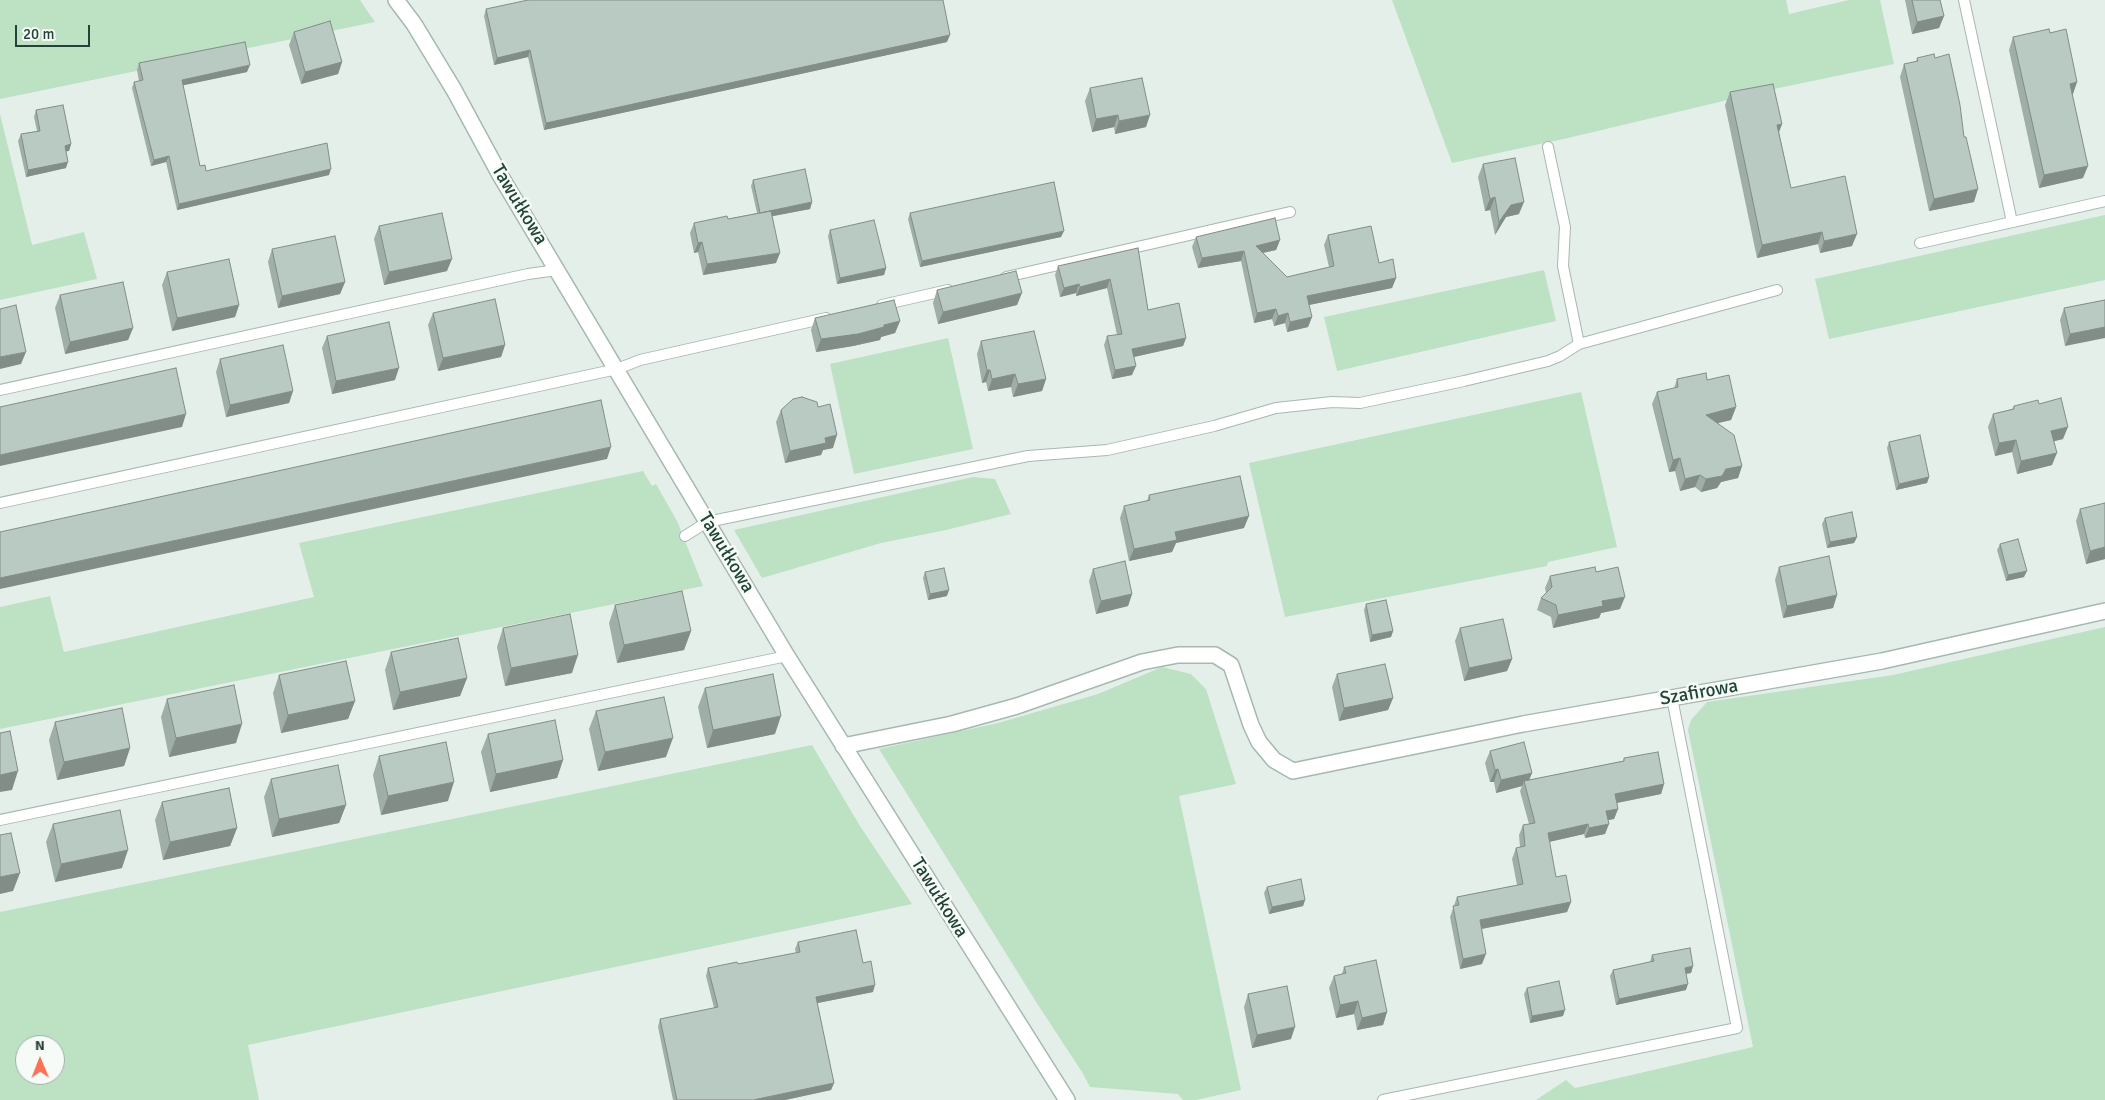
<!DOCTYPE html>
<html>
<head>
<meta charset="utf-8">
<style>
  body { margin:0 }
  #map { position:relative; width:2105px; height:1100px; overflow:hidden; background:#e5efe9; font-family:Signika,sans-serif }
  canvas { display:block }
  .north { position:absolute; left:15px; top:1035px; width:50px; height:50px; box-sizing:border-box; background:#f6fbf8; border:1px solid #a1b1ab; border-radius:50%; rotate:359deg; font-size:14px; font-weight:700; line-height:20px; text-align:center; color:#224337 }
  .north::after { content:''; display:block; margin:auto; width:18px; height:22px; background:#fc7055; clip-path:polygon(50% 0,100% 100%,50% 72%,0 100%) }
  .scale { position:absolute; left:15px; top:25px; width:75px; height:22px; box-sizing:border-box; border:2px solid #224337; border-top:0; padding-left:6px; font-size:15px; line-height:18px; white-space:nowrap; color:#224337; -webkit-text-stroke:4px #f6fbf8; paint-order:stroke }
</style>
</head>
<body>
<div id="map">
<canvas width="2105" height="1100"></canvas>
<div class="north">N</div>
<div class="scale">20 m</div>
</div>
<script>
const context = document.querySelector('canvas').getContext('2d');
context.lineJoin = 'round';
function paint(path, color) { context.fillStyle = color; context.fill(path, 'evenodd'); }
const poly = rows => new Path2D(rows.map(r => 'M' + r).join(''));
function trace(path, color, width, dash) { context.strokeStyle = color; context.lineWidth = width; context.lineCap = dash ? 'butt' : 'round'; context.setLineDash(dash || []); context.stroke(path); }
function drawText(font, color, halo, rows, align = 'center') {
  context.font = font + ' Signika,sans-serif'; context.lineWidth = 5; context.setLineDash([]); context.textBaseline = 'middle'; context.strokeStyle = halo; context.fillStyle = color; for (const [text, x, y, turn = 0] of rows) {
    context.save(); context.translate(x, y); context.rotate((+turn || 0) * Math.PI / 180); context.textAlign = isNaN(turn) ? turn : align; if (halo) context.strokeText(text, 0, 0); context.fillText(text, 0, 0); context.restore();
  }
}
paint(poly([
  [0,0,360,0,375,22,0,99],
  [1392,0,1786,0,1789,14,1849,0,1880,0,1894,64,1774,89,1568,138,1452,163],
  [0,114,32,245,84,232,97,279,0,300],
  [2105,215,2105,280,1829,339,1815,279],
  [1544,270,1556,321,1337,371,1324,317],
  [948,338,973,449,854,474,830,364],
  [1581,392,1617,547,1548,562,1547,566,1285,617,1249,463],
  [643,471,652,486,656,484,677,521,703,586,0,729,0,607,50,596,64,652,314,597,299,543],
  [973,477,995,479,1011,514,946,530,881,543,762,578,734,530],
  [2105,627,2105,1100,1536,1100,1566,1080,1575,1088,1753,1047,1688,730,1691,720,1707,702,1893,675],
  [1162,667,1191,674,1206,689,1236,784,1179,796,1241,1090,1196,1100,1183,1100,1178,1094,1090,1087,1082,1072,1038,1005,879,749,998,723,1098,694],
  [812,745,860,826,912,904,248,1045,259,1100,0,1100,0,912],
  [25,1045,55,1045,55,1075,25,1075]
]), '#bce1c3');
const service = poly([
  [1964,0,2012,222],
  [1548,147,1565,227,1563,266,1579,344],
  [1920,243,2105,201],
  [1006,277,1290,212],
  [882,305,948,290],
  [0,390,528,274,557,270],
  [0,503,617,369,640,360,826,318],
  [685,536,707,522,1028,456,1107,450,1214,426,1276,408,1332,402,1360,403,1464,381,1548,361,1560,356,1579,344,1777,290],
  [0,820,787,656],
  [1383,1100,1737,1028,1672,698]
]);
const minor = poly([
  [396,0,414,24,454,90,500,175,787,656,1067,1100],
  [843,746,952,724,1017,706,1142,662,1178,655,1215,655,1231,665,1251,725,1259,742,1274,760,1293,771,1523,724,1882,661,2105,611]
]);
trace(service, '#a7b8b0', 12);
trace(minor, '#a7b8b0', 18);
trace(service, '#fff', 10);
trace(minor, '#fff', 15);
paint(poly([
  [1905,0,1940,0,1944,16,1939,28,1912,34],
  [943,2,947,42,544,130,528,57,494,65,484,16,486,9],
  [294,32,342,62,338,74,301,84,289,45],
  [2050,33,2077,82,2072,95,2083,178,2039,188,2009,50,2013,37],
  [1917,58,1974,202,1929,211,1900,77,1904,64,1916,62],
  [139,63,247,72,183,85,200,166,206,171,329,175,177,210,166,162,151,166,132,88,134,82,139,81,137,70],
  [1090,88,1146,127,1115,134,1114,127,1092,132,1085,101],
  [1730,92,1782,124,1779,132,1791,188,1852,246,1820,253,1818,244,1757,258,1725,105],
  [36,110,71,144,69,151,66,151,66,168,26,177,18,141,21,134,37,131,34,117],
  [1483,164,1519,214,1506,217,1495,235,1490,210,1485,211,1478,177],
  [753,180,812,202,810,209,772,216,776,263,703,275,698,252,694,253,690,233,694,223,728,219,757,213,751,186],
  [910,213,1061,237,920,267,908,219],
  [379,226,447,271,384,285,374,239],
  [830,230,886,268,884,275,837,284,828,236],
  [1328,235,1379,263,1396,278,1392,288,1309,305,1312,317,1308,327,1287,332,1285,323,1274,326,1272,319,1254,323,1241,261,1198,268,1192,247,1196,237,1280,240,1276,250,1263,253,1287,277,1329,267,1324,245],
  [1138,248,1148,310,1186,338,1183,346,1134,357,1132,375,1112,379,1104,345,1107,336,1117,335,1107,288,1076,296,1076,293,1060,297,1055,275,1058,266],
  [272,249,345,282,340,294,278,308,268,262],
  [167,272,239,305,235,317,172,331,162,285],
  [937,290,1017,305,938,324,933,303],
  [60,295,133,328,128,340,65,354,55,308],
  [2105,300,2065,346,2060,320,2064,308],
  [433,313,505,345,501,357,438,371,428,325],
  [815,318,900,321,895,333,881,337,880,340,853,346,816,352,811,330],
  [327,336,395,380,332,394,322,348],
  [981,341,1046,379,1042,391,1013,397,1011,387,988,391,986,382,982,383,977,354],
  [220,359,293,391,289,403,226,417,216,372],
  [1677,379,1707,380,1736,407,1731,420,1718,423,1742,466,1738,478,1721,482,1717,488,1701,492,1695,487,1680,491,1675,471,1669,472,1652,404,1657,392,1674,388],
  [2039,404,2063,439,2054,441,2052,465,2017,474,2012,452,1995,456,1988,427,1993,414,2012,409,2014,406],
  [818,407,833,448,823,450,821,455,785,463,776,422,781,410],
  [1889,442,1929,477,1927,483,1896,490,1887,448],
  [1149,495,1244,528,1176,543,1172,552,1129,561,1120,518,1124,506,1147,501],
  [2080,509,2105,559,2086,564,2076,521],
  [1825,518,1857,537,1854,543,1827,548,1822,524],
  [2000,544,2024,577,2006,581,1997,550],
  [1779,567,1837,595,1833,608,1783,618,1775,580],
  [1093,569,1132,594,1128,606,1096,614,1089,581],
  [925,572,947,596,928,600,923,578],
  [1596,572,1620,609,1601,613,1599,618,1553,628,1551,617,1537,610,1541,598,1546,593,1545,588,1550,576],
  [1366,604,1393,631,1391,637,1370,642,1364,610],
  [615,605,691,631,684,650,617,663,609,623],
  [503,628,572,673,505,686,497,647],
  [1460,628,1512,659,1507,671,1464,681,1455,641],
  [391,652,467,678,460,696,393,710,385,670],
  [1337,674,1393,698,1388,710,1339,721,1332,687],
  [279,675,355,701,348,719,281,733,273,693],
  [705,688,775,734,707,748,698,707],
  [167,699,236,743,169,757,161,717],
  [596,711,666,757,598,771,589,729],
  [55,722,130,748,124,766,57,780,49,740],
  [488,734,563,760,557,778,490,792,481,752],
  [1490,751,1532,773,1529,780,1623,761,1624,758,1664,784,1661,794,1617,803,1618,809,1614,819,1608,820,1605,834,1585,838,1584,834,1549,842,1556,877,1571,902,1567,912,1481,929,1482,964,1460,969,1450,917,1457,897,1517,885,1512,859,1516,848,1520,847,1519,835,1523,825,1529,824,1520,791,1522,786,1496,793,1494,782,1490,782,1485,763],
  [379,756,448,801,381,815,373,775],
  [271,779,346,805,339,823,272,837,264,797],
  [162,802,237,828,230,846,163,860,155,820],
  [53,824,122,868,55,882,46,842],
  [1267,887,1305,900,1303,906,1269,914,1264,893],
  [798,942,863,963,873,992,817,1003,834,1083,831,1090,785,1100,673,1100,658,1027,660,1019,714,1008,706,976,708,968,738,964,796,953,795,949],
  [1652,955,1693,966,1691,973,1686,974,1686,990,1616,1005,1610,976,1613,970,1650,962],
  [1344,967,1387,1012,1383,1025,1357,1030,1354,1014,1336,1018,1329,988,1334,976,1342,974],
  [1527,988,1563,1016,1530,1023,1524,994],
  [1248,994,1291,1039,1252,1048,1244,1007]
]), '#9faea7');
paint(poly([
  [1944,16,1939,28,1912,34,1917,22],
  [950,35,947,42,544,130,546,123],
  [530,50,528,57,494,65,497,58],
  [342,62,338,74,301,84,305,72],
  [250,65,247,72,180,86,182,80],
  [2077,82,2073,94,2065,96,2070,84],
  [1118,115,1114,127,1092,132,1096,119],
  [1150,115,1146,127,1115,134,1119,121],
  [1782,124,1777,137,1777,125],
  [71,144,69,151,62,152,65,146],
  [169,156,166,162,151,166,154,160],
  [68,162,66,168,26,177,28,170],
  [2088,166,2083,178,2039,188,2044,175],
  [331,169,329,175,177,210,179,204],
  [1978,189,1974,202,1929,211,1934,199],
  [1495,197,1490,210,1485,211,1490,199],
  [812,202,810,209,758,219,760,213],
  [1524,202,1519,214,1506,217,1495,235,1499,222,1511,205],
  [1064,231,1061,237,920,267,922,261],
  [1822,232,1818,244,1757,258,1762,245],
  [1857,234,1852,246,1820,253,1824,241],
  [1280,240,1276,250,1252,255,1256,246],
  [702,242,698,252,694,253,698,243],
  [1244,251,1241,261,1198,268,1202,258],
  [780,253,776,263,703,275,707,264],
  [452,259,447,271,384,285,389,272],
  [886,268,884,275,837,284,840,278],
  [1396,278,1392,288,1304,306,1307,296],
  [1110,279,1107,288,1076,296,1080,287],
  [345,282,340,294,278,308,282,296],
  [1079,284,1076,293,1060,297,1064,288],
  [1022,293,1017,305,938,324,943,312],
  [239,305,235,317,172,331,177,318],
  [1276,309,1272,319,1254,323,1257,313],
  [1288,313,1285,323,1274,326,1278,316],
  [1312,317,1308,327,1287,332,1290,322],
  [900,321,895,333,881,337,880,340,853,346,816,352,821,339],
  [2105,327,2105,338,2065,346,2070,334],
  [133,328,128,340,65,354,70,342],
  [1186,338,1183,346,1129,358,1132,349],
  [505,345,501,357,438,371,443,358],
  [26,352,21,364,0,369,0,357],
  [1136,366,1132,375,1112,379,1115,370],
  [399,368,395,380,332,394,336,381],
  [987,370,990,370,986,382,982,383],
  [1015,374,1011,387,988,391,992,379],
  [1046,379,1042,391,1013,397,1018,384],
  [293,391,289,403,226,417,230,405],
  [1736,407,1731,420,1701,427,1706,415],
  [186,414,182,427,0,466,0,455],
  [2068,427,2063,439,2047,443,2051,431],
  [837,435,833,448,823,450,821,455,785,463,790,451,825,438],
  [2016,440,2012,452,1995,456,1999,443],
  [611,447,607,459,0,589,0,578],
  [2057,453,2052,465,2017,474,2021,461],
  [1680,458,1675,471,1669,472,1673,460],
  [1742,466,1738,478,1721,482,1717,488,1701,492,1706,479,1726,469],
  [1700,475,1695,487,1680,491,1685,479],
  [1929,477,1927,483,1896,490,1899,484],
  [1249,516,1244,528,1176,543,1172,552,1129,561,1134,549,1175,532],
  [1857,537,1854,543,1827,548,1830,542],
  [2105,547,2105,559,2086,564,2090,551],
  [2027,571,2024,577,2006,581,2008,575],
  [949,590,947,596,928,600,930,594],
  [1132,594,1128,606,1096,614,1101,601],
  [1837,595,1833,608,1783,618,1787,606],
  [1625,597,1620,609,1601,613,1599,618,1553,628,1558,615,1602,601],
  [691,631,684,650,617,663,624,645],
  [1393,631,1391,637,1370,642,1372,635],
  [578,655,572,673,505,686,511,668],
  [1512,659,1507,671,1464,681,1469,668],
  [467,678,460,696,393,710,400,692],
  [1393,698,1388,710,1339,721,1344,708],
  [355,701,348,719,281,733,288,715],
  [781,716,775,734,707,748,713,730],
  [242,724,236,743,169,757,176,738],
  [673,738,666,757,598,771,605,752],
  [130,748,124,766,57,780,64,762],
  [563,760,557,778,490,792,496,774],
  [1498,769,1494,782,1490,782,1495,770],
  [18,771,12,790,0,792,0,775],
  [1532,773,1527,785,1524,781,1522,786,1496,793,1501,780],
  [454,782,448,801,381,815,388,796],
  [1664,784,1661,794,1611,804,1615,794],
  [346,805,339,823,272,837,279,819],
  [1618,809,1614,819,1603,821,1606,811],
  [1588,824,1584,834,1544,843,1548,833],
  [1609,824,1605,834,1585,838,1589,828],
  [237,828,230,846,163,860,170,842],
  [128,850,122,868,55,882,61,864],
  [20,873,13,891,0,894,0,877],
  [1305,900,1303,906,1269,914,1272,907],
  [1571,902,1567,912,1476,930,1480,920],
  [1486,954,1482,964,1460,969,1463,959],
  [1693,966,1691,973,1683,974,1685,968],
  [1688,984,1686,990,1616,1005,1619,999],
  [875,985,873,992,813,1004,816,997],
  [1358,1001,1354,1014,1336,1018,1340,1005],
  [1565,1010,1563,1016,1530,1023,1532,1016],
  [1387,1012,1383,1025,1357,1030,1362,1018],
  [1295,1027,1291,1039,1252,1048,1257,1035],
  [834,1083,831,1090,785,1100,753,1100]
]), '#828d88');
const building = poly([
  [528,0,943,0,950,35,546,123,530,50,497,58,486,9,528,0],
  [1912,0,1940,0,1944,16,1917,22,1912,0],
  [330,21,342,62,305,72,294,32,330,21],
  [2049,29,2050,33,2066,29,2077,82,2070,84,2088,166,2044,175,2013,37,2049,29],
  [245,42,250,65,182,80,200,166,205,165,206,171,327,143,331,169,179,204,169,156,154,160,134,82,143,80,139,63,245,42],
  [1934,54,1935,58,1949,54,1960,105,1964,137,1966,137,1978,189,1934,199,1904,64,1918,61,1917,58,1934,54],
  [1142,78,1150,115,1119,121,1118,115,1096,119,1090,88,1142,78],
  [1773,84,1782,124,1777,125,1791,188,1845,176,1857,234,1824,241,1822,232,1762,245,1730,92,1773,84],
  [63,105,71,144,65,146,68,162,28,170,21,134,40,131,36,110,63,105],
  [1515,158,1524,202,1511,205,1499,222,1495,197,1490,199,1483,164,1515,158],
  [805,169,812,202,760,213,753,180,805,169],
  [1054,182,1064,231,922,261,910,213,1054,182],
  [771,211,780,253,707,264,702,242,698,243,694,223,727,216,728,219,771,211],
  [442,213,452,259,389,272,379,226,442,213],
  [1275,218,1280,240,1256,246,1287,277,1334,266,1328,235,1371,226,1379,263,1393,259,1396,278,1307,296,1312,317,1290,322,1288,313,1278,316,1276,309,1257,313,1244,251,1202,258,1196,237,1275,218],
  [874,220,886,268,840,278,830,230,874,220],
  [335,236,345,282,282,296,272,249,335,236],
  [1138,248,1148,310,1179,303,1186,338,1132,349,1136,366,1115,370,1107,336,1122,334,1110,279,1080,287,1079,284,1064,288,1058,266,1138,248],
  [229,259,239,305,177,318,167,272,229,259],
  [1016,271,1022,293,943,312,937,290,1016,271],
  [123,282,133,328,70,342,60,295,123,282],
  [495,299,505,345,443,358,433,313,495,299],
  [894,300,900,321,884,325,884,327,858,334,821,339,815,318,894,300],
  [2105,300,2105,327,2070,334,2064,308,2105,300],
  [16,305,26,352,0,357,0,309,16,305],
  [389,322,399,368,336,381,327,336,389,322],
  [1034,331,1046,379,1018,384,1015,374,992,379,990,370,987,370,981,341,1034,331],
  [283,345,293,391,230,405,220,359,283,345],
  [176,368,186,414,0,455,0,407,176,368],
  [1706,373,1707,380,1729,375,1736,407,1706,415,1734,435,1742,466,1726,469,1722,476,1706,479,1700,475,1685,479,1680,458,1673,460,1657,392,1678,387,1677,379,1706,373],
  [802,397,817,402,818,407,830,404,837,435,825,438,826,443,790,451,781,410,793,399,802,397],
  [2061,398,2068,427,2051,431,2057,453,2021,461,2016,440,1999,443,1993,414,2014,409,2014,406,2038,400,2039,404,2061,398],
  [601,400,611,447,0,578,0,532,601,400],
  [1920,435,1929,477,1899,484,1889,442,1920,435],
  [1240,476,1249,516,1175,532,1177,540,1134,549,1124,506,1150,500,1149,495,1240,476],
  [2105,503,2105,547,2090,551,2080,509,2105,503],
  [1852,512,1857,537,1830,542,1825,518,1852,512],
  [2018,539,2027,571,2008,575,2000,544,2018,539],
  [1829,556,1837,595,1787,606,1779,567,1829,556],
  [1125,561,1132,594,1101,601,1093,569,1125,561],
  [1595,567,1596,572,1618,567,1625,597,1602,601,1603,606,1558,615,1556,605,1541,598,1552,587,1550,576,1595,567],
  [944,568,949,590,930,594,925,572,944,568],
  [682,591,691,631,624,645,615,605,682,591],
  [1386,600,1393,631,1372,635,1366,604,1386,600],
  [570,614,578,655,511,668,503,628,570,614],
  [1503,619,1512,659,1469,668,1460,628,1503,619],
  [458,638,467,678,400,692,391,652,458,638],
  [346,661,355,701,288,715,279,675,346,661],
  [1385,664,1393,698,1344,708,1337,674,1385,664],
  [773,674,781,716,713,730,705,688,773,674],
  [234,685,242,724,176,738,167,699,234,685],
  [664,697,673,738,605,752,596,711,664,697],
  [122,708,130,748,64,762,55,722,122,708],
  [555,720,563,760,496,774,488,734,555,720],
  [10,731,18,771,0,775,0,733,10,731],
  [446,742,454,782,388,796,379,756,446,742],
  [1524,742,1532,773,1501,780,1498,769,1495,770,1490,751,1524,742],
  [1658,752,1664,784,1615,794,1618,809,1606,811,1609,824,1589,828,1588,824,1548,833,1556,877,1566,875,1571,902,1480,920,1486,954,1463,959,1453,906,1459,905,1457,897,1523,884,1516,848,1525,846,1523,825,1535,823,1524,781,1624,761,1624,758,1658,752],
  [338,765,346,805,279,819,271,779,338,765],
  [229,788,237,828,170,842,162,802,229,788],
  [120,810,128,850,61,864,53,824,120,810],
  [11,833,20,873,0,877,0,835,11,833],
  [1301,879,1305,900,1272,907,1267,887,1301,879],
  [856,930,863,963,871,961,875,985,816,997,834,1083,753,1100,677,1100,660,1019,718,1007,708,968,737,962,738,964,800,952,798,942,856,930],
  [1690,948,1693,966,1685,968,1688,984,1619,999,1613,970,1654,961,1652,955,1690,948],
  [1376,960,1387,1012,1362,1018,1358,1001,1340,1005,1334,976,1346,973,1344,967,1376,960],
  [1559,981,1565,1010,1532,1016,1527,988,1559,981],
  [1287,986,1295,1027,1257,1035,1248,994,1287,986]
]);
paint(building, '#b9cac2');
trace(building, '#828d88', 1);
drawText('19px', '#224337', '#f6fbf8', [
  ["Tawułkowa",519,205,59],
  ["Tawułkowa",726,553,59],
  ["Szafirowa",1699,693,-10],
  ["Tawułkowa",939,898,58]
]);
</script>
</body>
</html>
